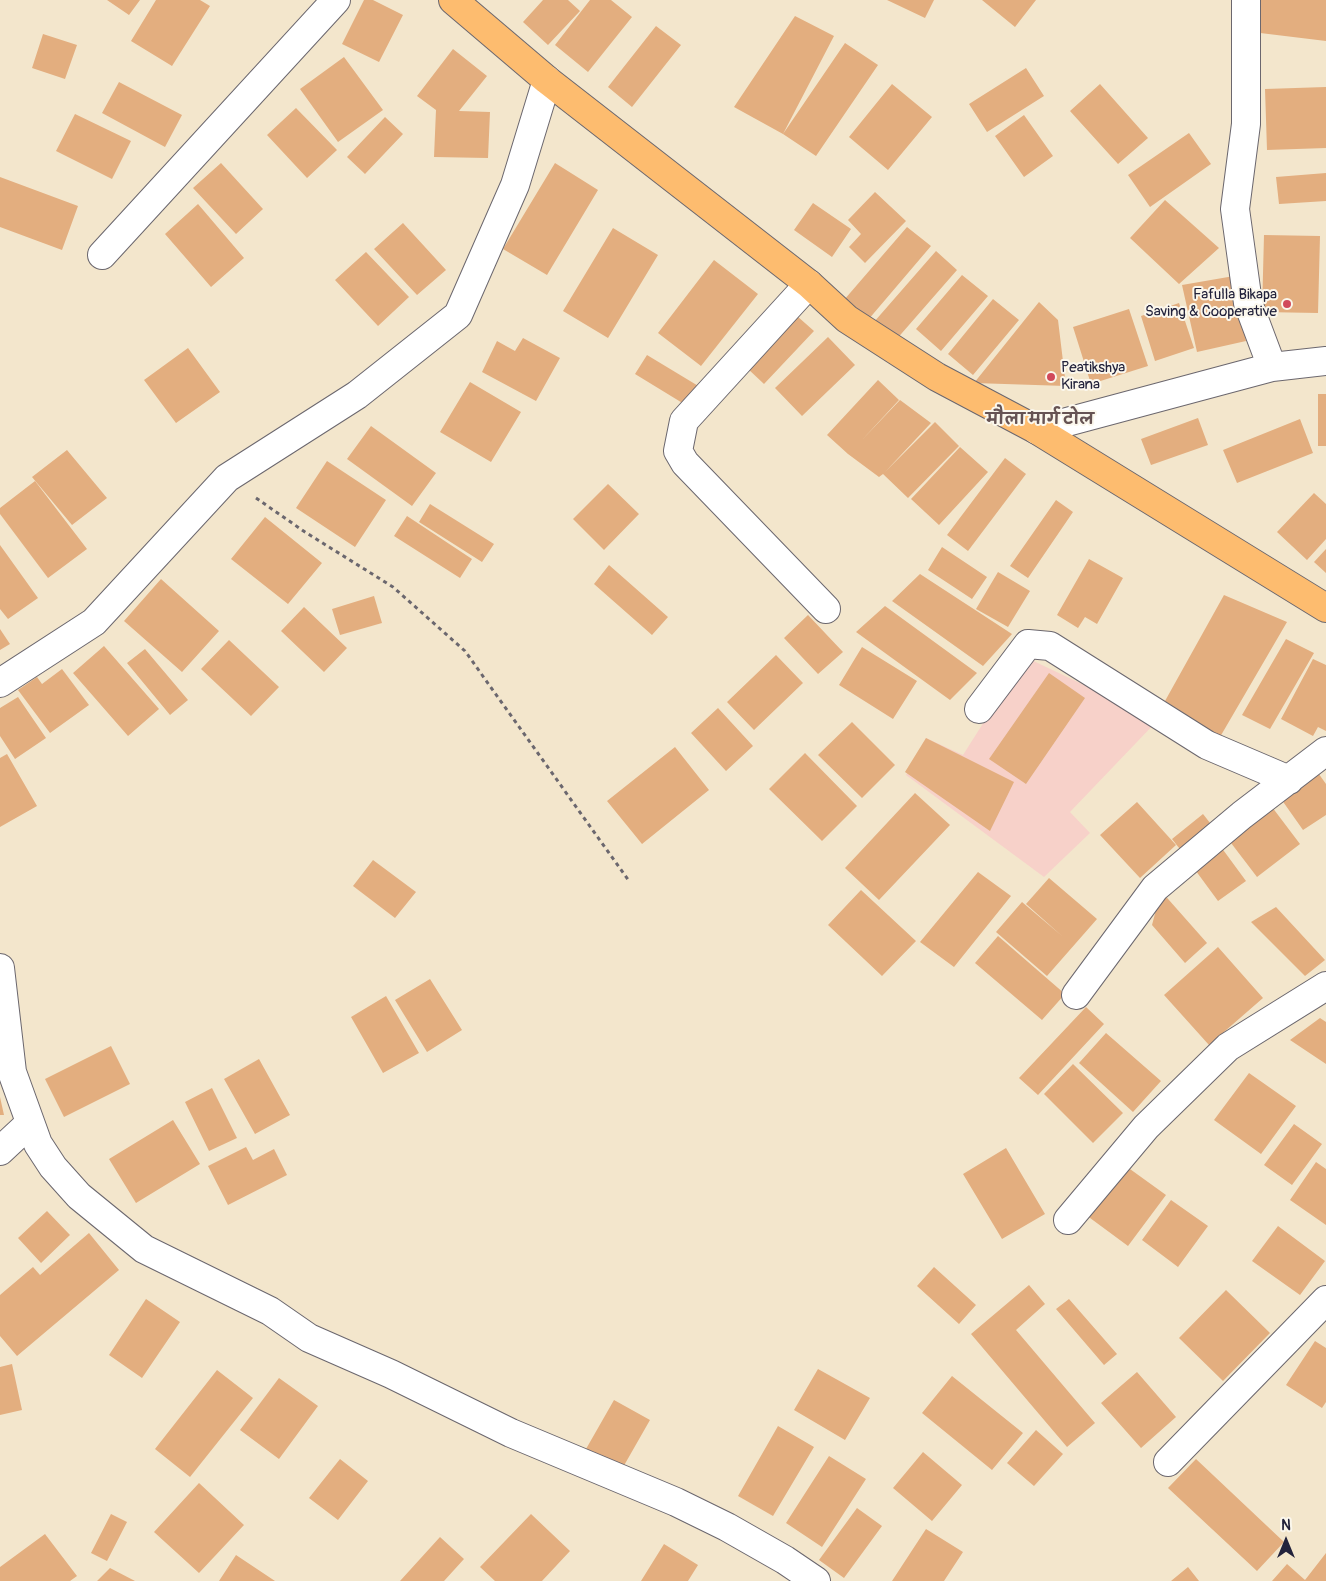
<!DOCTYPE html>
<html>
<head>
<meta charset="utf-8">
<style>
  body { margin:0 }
  #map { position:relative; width:1326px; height:1581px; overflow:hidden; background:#f3e6cc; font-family:Pangolin,sans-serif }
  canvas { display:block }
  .north { position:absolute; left:1261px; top:1516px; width:50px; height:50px; -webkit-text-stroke:4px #fbf7ec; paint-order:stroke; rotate:0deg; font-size:14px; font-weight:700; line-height:20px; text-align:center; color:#22223b }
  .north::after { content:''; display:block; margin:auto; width:18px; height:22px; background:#22223b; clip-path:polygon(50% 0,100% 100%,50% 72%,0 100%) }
</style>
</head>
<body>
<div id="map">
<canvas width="1326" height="1581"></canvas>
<div class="north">N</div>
</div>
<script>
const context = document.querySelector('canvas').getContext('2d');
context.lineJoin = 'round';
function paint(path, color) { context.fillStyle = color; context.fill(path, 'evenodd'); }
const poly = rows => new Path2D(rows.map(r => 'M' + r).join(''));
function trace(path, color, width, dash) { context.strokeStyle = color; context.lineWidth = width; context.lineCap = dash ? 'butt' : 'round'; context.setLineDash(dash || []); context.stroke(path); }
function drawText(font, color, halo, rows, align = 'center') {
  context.font = font + ' Pangolin,"Playpen Sans Deva",sans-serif'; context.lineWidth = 4; context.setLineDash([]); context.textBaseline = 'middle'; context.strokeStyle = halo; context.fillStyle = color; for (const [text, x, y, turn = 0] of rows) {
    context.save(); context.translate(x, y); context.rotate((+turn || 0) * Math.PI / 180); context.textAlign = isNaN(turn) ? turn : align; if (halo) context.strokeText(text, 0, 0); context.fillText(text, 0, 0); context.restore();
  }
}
paint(poly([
  [1025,657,1158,720,1070,812,1090,833,1044,877,906,775,926,738,963,755]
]), '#f7d1c9');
paint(poly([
  [107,0,140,0,129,15],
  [156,0,200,0,210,6,172,66,131,41],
  [364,0,373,0,403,15,379,62,342,44],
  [543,0,568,0,580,11,548,45,523,22],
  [590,0,611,0,632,17,588,72,555,45],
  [887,0,934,0,925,18],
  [982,0,1036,0,1015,27],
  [1256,0,1326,0,1326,41,1252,32],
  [795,16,834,36,783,134,845,43,878,65,816,156,783,134,734,107],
  [656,26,681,45,632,107,608,87],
  [43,34,77,45,65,79,32,68],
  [453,49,487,76,459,111,490,112,488,158,434,157,436,110,417,96],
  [344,57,383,110,338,142,300,89],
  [1026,68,1044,96,987,132,969,104],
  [119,82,182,115,165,147,102,113],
  [892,84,932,117,888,170,849,137],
  [1100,84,1148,138,1118,164,1070,111],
  [1326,87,1326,148,1267,150,1265,89],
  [296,108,337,150,307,178,267,135],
  [75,114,131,141,112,179,56,151],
  [1024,115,1053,156,1024,177,995,136],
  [385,117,403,134,365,174,347,157],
  [1189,133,1211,164,1150,207,1128,175],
  [221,163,263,209,236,234,193,188],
  [555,163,598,190,547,275,503,249],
  [1326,173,1326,201,1279,204,1276,177],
  [0,177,78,206,62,250,0,227],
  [875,192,906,221,865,263,849,247,861,234,848,220],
  [1165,200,1219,248,1179,284,1130,238],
  [813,203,851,229,832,257,794,230],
  [198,204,244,258,211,287,165,234],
  [403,223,446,270,417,295,374,249],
  [907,227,931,246,868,320,844,300],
  [613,228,658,255,608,338,563,311],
  [1264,235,1320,236,1318,313,1262,312],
  [936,251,957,270,895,341,874,322],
  [366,252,409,297,378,326,335,280],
  [714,260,758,294,701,366,658,333],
  [962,275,988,296,941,351,916,329],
  [1234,276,1246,341,1197,352,1182,285],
  [993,299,1019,320,973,375,948,354],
  [1039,302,1058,320,1066,386,974,383],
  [1179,303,1194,348,1155,361,1141,316],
  [1129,309,1148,366,1091,384,1073,327],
  [797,316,814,331,764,384,747,368],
  [828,337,855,365,802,416,775,388],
  [523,338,560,358,536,401,482,372,497,341,515,351],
  [188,348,220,392,176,423,144,380],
  [647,355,700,387,689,407,635,374],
  [878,380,899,400,861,441,900,400,931,423,885,472,935,422,959,446,908,498,883,474,879,477,848,454,827,435],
  [470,382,521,412,491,462,440,432],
  [1318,394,1326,394,1326,446,1318,446],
  [1198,418,1208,445,1151,465,1141,439],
  [1300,419,1313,453,1237,483,1223,450],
  [371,426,436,473,412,506,347,459],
  [960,447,988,472,939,525,911,499],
  [67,450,107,498,72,525,32,477],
  [1005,458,1026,474,968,551,947,535],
  [327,461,386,500,355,547,296,508],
  [35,481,87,549,48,578,0,514,0,508],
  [608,484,639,514,604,550,573,519],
  [1314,493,1326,504,1326,539,1307,560,1277,532],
  [1056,500,1073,512,1028,578,1010,566],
  [430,504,494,544,482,562,419,522],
  [407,516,472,559,460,578,394,536],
  [265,517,322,563,288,604,231,559],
  [0,545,38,598,8,619,0,609],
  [942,547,987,577,972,599,928,570],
  [1326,549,1326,573,1314,562],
  [1089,559,1123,578,1097,624,1085,617,1078,628,1057,615],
  [609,565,668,617,652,635,594,584],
  [998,572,1030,591,1008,627,976,609],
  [920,574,1012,634,983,666,892,601],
  [161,579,219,631,182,672,124,621],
  [1224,595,1287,622,1220,737,1165,701],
  [374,596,382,623,340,635,332,609],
  [885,606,977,673,950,700,856,632],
  [304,607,347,648,324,672,281,631],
  [808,615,843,652,818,674,784,638],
  [0,629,10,644,0,650],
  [1286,639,1314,653,1270,729,1242,715],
  [229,640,279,687,251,716,201,669],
  [104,646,159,709,128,736,73,673],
  [862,647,917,681,893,719,839,685],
  [145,649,188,700,170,715,127,663],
  [776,655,803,683,754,730,727,702],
  [1313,659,1326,665,1326,731,1318,727,1313,736,1281,719],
  [62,669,89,705,50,733,18,690,37,677,42,684],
  [1049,673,1085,698,1026,784,989,759],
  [18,697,46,738,15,759,0,736,0,708],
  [718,708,753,746,726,771,691,733],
  [852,722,895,765,862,798,818,755],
  [926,738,1014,782,990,831,905,772],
  [675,747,709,790,642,844,607,801],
  [805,753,857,806,822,841,769,789],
  [7,754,37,806,0,827,0,758],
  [1316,770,1326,784,1326,815,1303,830,1279,796],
  [915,793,950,825,879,900,845,868],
  [1137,802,1176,845,1140,878,1100,835],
  [1272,807,1300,844,1257,877,1228,839],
  [1203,814,1214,828,1183,853,1172,839],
  [1221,847,1246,881,1218,901,1193,867],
  [373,860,416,892,395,918,353,886],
  [978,872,1011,896,954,967,920,942],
  [1049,878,1097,919,1047,976,996,932,1022,902,1062,936,1026,904],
  [861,890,916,941,882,976,828,925],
  [1161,891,1207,943,1185,963,1152,925],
  [1276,907,1325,960,1305,976,1251,922],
  [998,936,1065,994,1042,1020,975,963],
  [1218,947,1263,998,1209,1045,1164,995],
  [430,979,462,1030,427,1052,395,1000],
  [386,996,419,1053,383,1073,351,1017],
  [1086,1007,1104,1024,1038,1095,1019,1078],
  [1320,1018,1326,1022,1326,1064,1290,1040],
  [1106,1033,1161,1081,1133,1112,1079,1063],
  [111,1046,130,1084,64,1117,45,1079],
  [259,1059,290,1115,255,1134,224,1079],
  [1073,1064,1123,1113,1093,1143,1044,1094],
  [1249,1073,1296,1106,1261,1154,1214,1120],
  [212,1088,237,1138,209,1151,185,1102],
  [0,1097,4,1115,0,1115],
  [173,1120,200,1164,136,1203,109,1159],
  [1294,1124,1322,1144,1292,1185,1264,1165],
  [246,1147,253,1160,274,1149,287,1175,228,1205,208,1166],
  [1006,1148,1045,1214,1002,1239,963,1174],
  [1316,1162,1326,1169,1326,1225,1290,1200],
  [1123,1164,1166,1195,1128,1246,1086,1215],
  [1171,1200,1208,1226,1178,1267,1142,1240],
  [47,1211,70,1235,41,1263,18,1238],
  [1278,1226,1325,1261,1300,1295,1252,1261],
  [89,1233,119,1270,17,1356,0,1336,0,1295,33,1267,40,1275],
  [934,1267,976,1305,959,1324,917,1286],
  [1029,1285,1045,1304,1016,1330,1095,1423,1067,1447,971,1334],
  [1226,1290,1270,1333,1223,1381,1179,1338],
  [146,1299,180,1322,142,1378,109,1355],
  [1069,1299,1117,1354,1104,1365,1056,1309],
  [1315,1341,1326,1348,1326,1402,1322,1408,1286,1385],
  [12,1364,22,1410,0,1415,0,1367],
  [818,1369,870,1398,845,1440,794,1410],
  [217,1370,253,1398,190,1477,155,1449],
  [1137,1372,1176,1417,1141,1448,1101,1403],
  [952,1376,1023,1433,992,1470,922,1413],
  [279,1378,318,1406,279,1459,240,1430],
  [614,1400,650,1420,618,1476,582,1456],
  [778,1426,814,1447,773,1516,738,1496],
  [1036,1430,1063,1454,1034,1486,1007,1463],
  [923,1452,962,1485,932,1521,893,1488],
  [829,1456,866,1479,822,1547,786,1523],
  [340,1459,368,1481,338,1520,309,1498],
  [1196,1459,1284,1542,1257,1571,1168,1488],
  [199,1483,244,1525,199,1573,154,1532],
  [857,1508,882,1526,844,1578,819,1560],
  [111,1514,127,1522,107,1561,91,1553],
  [531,1514,570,1551,542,1581,495,1581,480,1567],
  [926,1529,963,1552,944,1581,892,1581],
  [45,1534,77,1576,70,1581,0,1581,0,1567],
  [440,1537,464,1559,444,1581,400,1581],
  [664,1544,698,1565,688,1581,641,1581],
  [1326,1553,1326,1581,1272,1581,1287,1564,1305,1580],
  [236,1555,275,1581,219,1581],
  [1188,1567,1199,1581,1171,1581],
  [110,1568,135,1581,97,1581]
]), '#e3ae7f');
const minor = poly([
  [1246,0,1246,124,1235,209,1248,303,1272,367],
  [102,255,336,0],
  [809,284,684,421,678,451,685,463,826,609],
  [1037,430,1272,367,1326,361],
  [0,683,94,622,227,478,357,395,458,315,515,185,547,80],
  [979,709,1028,644,1050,646,1207,745,1289,780],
  [0,968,12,1072,38,1144,53,1167,79,1196,144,1249,270,1311,309,1338,391,1374,511,1433,676,1502,727,1527,785,1560,816,1581],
  [1076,995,1155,888,1242,815,1326,751],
  [0,1151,30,1123],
  [1068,1220,1146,1127,1228,1047,1326,986],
  [1168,1462,1326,1300]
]);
const major = poly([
  [453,0,547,80,809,284,847,319,937,377,1037,430,1326,608]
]);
trace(minor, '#6b676e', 30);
trace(major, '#6b676e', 30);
trace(poly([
  [256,498,305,532,393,587,465,651,629,881]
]), '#6b676e', 3, [4, 4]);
trace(minor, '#fff', 28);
trace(major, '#fdbc6f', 28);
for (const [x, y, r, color] of [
  [1287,304,5,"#d1495b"],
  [1051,377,5,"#d1495b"]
]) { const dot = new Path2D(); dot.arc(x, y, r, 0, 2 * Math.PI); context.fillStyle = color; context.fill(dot); trace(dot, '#fbf7ec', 2); }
drawText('15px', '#22223b', '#fbf7ec', [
  ["Fafulla Bikapa",1277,295],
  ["Saving & Cooperative",1277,312],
  ["Peatikshya",1061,368,"left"],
  ["Kirana",1061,385,"left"]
], 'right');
drawText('bold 16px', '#665353', '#fbf7ec', [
  ["मौला मार्ग टोल",1040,420]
]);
</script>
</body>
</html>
